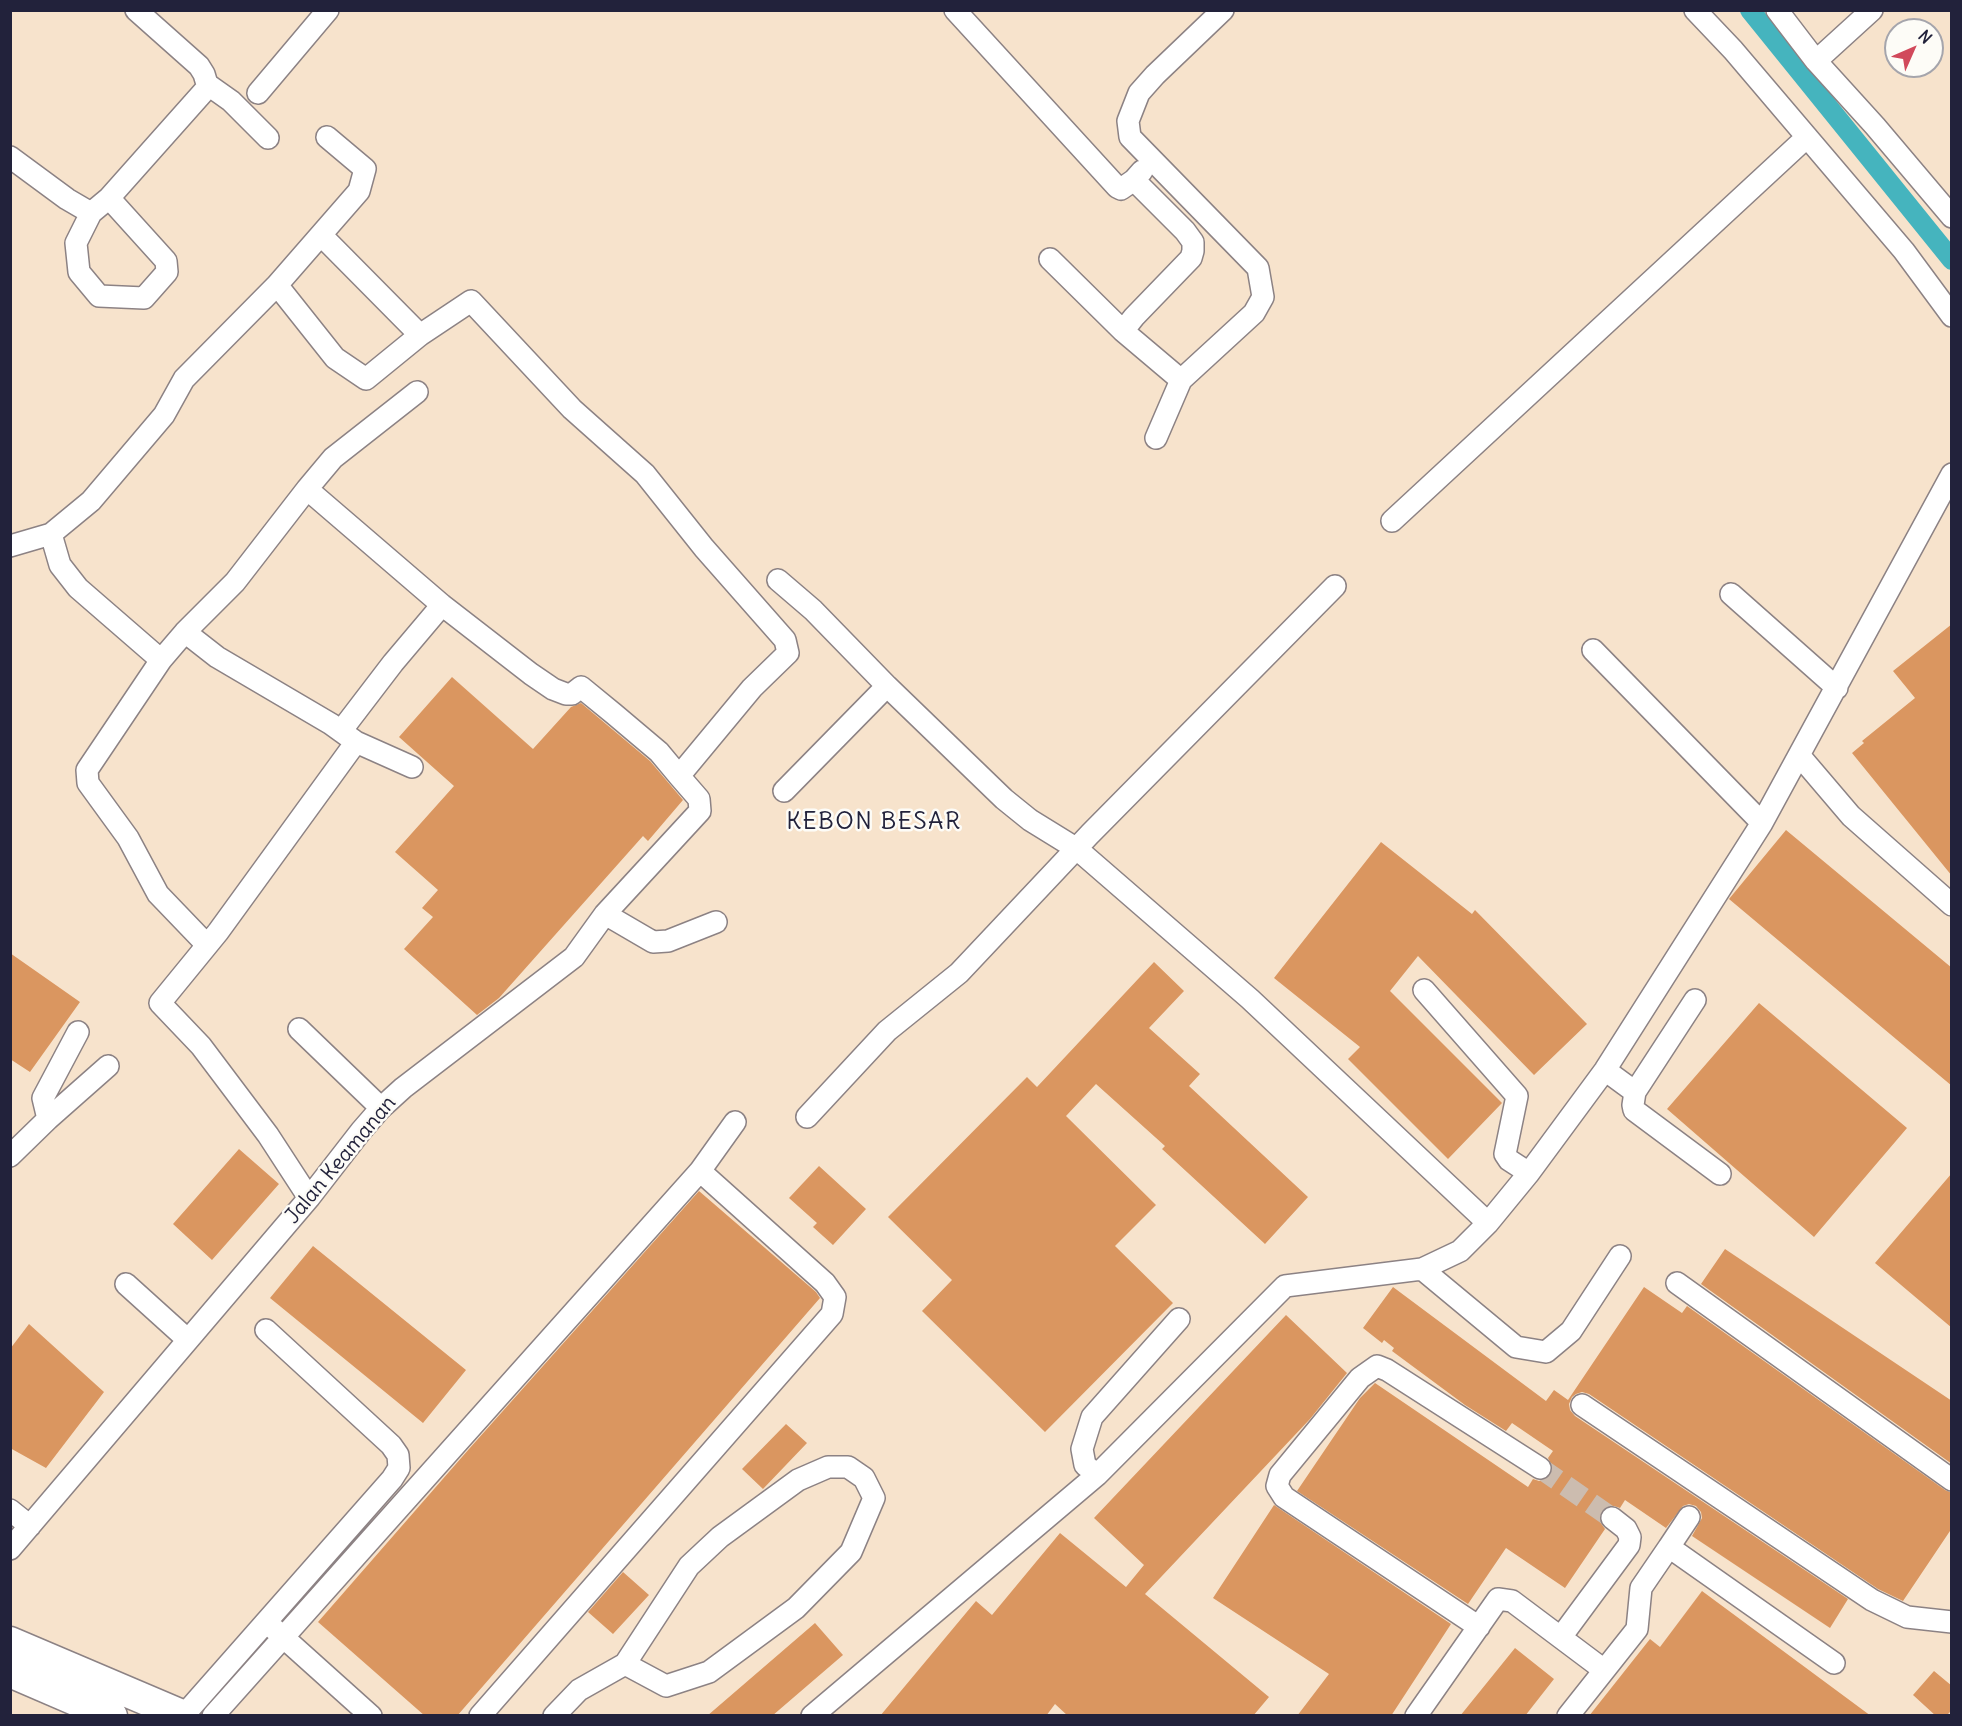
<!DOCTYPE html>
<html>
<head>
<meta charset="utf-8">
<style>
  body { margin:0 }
  #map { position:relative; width:1962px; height:1726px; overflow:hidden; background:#f7e3cc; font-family:Delius,sans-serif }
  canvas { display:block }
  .frame { position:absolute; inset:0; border:12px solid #22223b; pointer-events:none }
  .north { position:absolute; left:1884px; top:18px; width:60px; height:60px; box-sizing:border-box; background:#fdfcf7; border:2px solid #a5a5ac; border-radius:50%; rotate:45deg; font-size:16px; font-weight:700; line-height:24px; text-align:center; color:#22223b }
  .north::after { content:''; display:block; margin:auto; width:21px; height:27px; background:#d1495b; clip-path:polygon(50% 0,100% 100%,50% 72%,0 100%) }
</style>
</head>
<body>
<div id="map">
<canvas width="1962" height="1726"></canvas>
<div class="frame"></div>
<div class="north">N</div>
</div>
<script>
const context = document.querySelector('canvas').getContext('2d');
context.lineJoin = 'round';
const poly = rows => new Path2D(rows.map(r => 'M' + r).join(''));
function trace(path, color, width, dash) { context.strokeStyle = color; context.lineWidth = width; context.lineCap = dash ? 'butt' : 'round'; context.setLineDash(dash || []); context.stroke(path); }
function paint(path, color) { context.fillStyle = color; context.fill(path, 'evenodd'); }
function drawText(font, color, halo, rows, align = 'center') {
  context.font = font + ' Delius,sans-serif'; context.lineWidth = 5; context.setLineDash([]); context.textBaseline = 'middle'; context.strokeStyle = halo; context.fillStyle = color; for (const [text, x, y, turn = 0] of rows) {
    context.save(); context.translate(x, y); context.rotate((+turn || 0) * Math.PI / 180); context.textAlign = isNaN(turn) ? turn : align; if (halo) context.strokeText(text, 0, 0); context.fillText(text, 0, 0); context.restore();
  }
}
trace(poly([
  [1750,10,1952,260]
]), '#45b4be', 20);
paint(poly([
  [1952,624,1952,876,1852,753,1864,743,1862,741,1915,698,1893,671],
  [452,677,533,749,571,707,581,703,650,761,683,800,648,841,643,836,499,998,477,1015,404,949,433,917,422,908,438,890,395,852,454,786,399,737],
  [1786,830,1952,968,1952,1086,1729,899],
  [1381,842,1472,914,1475,910,1587,1024,1534,1075,1418,956,1390,991,1502,1103,1448,1159,1348,1059,1360,1047,1274,978],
  [10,953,80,1002,30,1072,10,1059],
  [1154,962,1184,991,1149,1028,1200,1074,1189,1086,1308,1197,1265,1244,1162,1149,1165,1146,1096,1084,1066,1116,1156,1205,1115,1246,1173,1303,1045,1432,922,1311,952,1280,888,1217,1027,1077,1037,1087],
  [1759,1003,1907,1128,1814,1237,1667,1109],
  [239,1149,279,1184,212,1260,173,1224],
  [819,1166,866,1209,833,1245,813,1227,817,1223,789,1198],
  [1952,1173,1952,1328,1875,1263],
  [699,1191,816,1292,820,1298,457,1716,425,1716,318,1622,469,1449],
  [313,1246,466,1370,423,1423,270,1298],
  [1725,1249,1952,1401,1952,1464,1701,1284],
  [1393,1287,1546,1401,1554,1390,1568,1400,1644,1287,1682,1313,1687,1306,1945,1490,1952,1493,1952,1528,1903,1601,1878,1589,1589,1394,1582,1392,1576,1394,1572,1397,1569,1404,1570,1410,1575,1416,1848,1599,1830,1628,1692,1536,1702,1518,1701,1512,1696,1506,1689,1504,1683,1506,1666,1528,1625,1500,1620,1508,1614,1506,1608,1506,1602,1511,1600,1516,1600,1522,1605,1529,1565,1588,1506,1548,1468,1604,1297,1491,1360,1398,1375,1383,1528,1487,1533,1479,1539,1481,1545,1480,1551,1474,1553,1468,1548,1458,1553,1451,1512,1423,1506,1431,1465,1405,1392,1351,1394,1348,1384,1340,1382,1343,1363,1328],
  [1286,1315,1347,1373,1310,1419,1145,1594,1269,1697,1253,1716,1068,1716,1055,1704,1046,1716,880,1716,976,1601,992,1615,1060,1533,1126,1587,1144,1565,1094,1518],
  [29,1324,104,1392,46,1468,10,1448,10,1349],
  [786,1424,807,1443,763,1489,742,1469],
  [1274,1505,1451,1624,1391,1716,1297,1716,1329,1674,1213,1598],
  [623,1572,649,1595,613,1634,588,1612],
  [1702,1591,1871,1716,1589,1716,1650,1639,1660,1647],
  [815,1623,843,1655,772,1716,707,1716],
  [1515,1648,1554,1679,1525,1716,1460,1716],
  [1934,1671,1952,1686,1952,1710,1946,1716,1936,1716,1913,1695]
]), '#da9660');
trace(poly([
  [1540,1468,1612,1518]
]), '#ccbcaf', 21, [21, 10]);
const minor = poly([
  [136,10,199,66,204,74,207,84,231,101,268,138],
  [955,10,1117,187,1121,189,1134,180,1142,171],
  [1695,10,1733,50,1904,251,1952,316],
  [1777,10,1816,61,1875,126,1952,217],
  [1816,61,1872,10],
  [258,93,328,10],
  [10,157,67,199,91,213],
  [109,198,166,261,167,272,144,298,99,296,79,272,76,243,91,213,109,198,206,89,207,84],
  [321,235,420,335,471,301,572,409,645,474,704,548,785,640,788,653,752,688,679,776],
  [1050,259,1123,331,1134,317,1191,258,1193,251,1193,242,1185,231,1134,180],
  [277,285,335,358,366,379,420,335],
  [1123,331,1181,380],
  [1156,438,1181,380,1254,313,1263,297,1258,268,1130,137,1128,121,1139,93,1155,75,1223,10],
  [1392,521,1807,137],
  [51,534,91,501,164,415,184,379,277,285,359,191,365,169,327,137],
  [10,546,51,534,60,565,78,588,161,660],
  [778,580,813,610,887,686,1004,799,1030,820,1077,849,1250,999,1488,1223],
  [1731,594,1837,688],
  [185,632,217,657,331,724,356,742],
  [1593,650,1762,823],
  [341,731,393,663,442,605],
  [1799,755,1851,816,1952,905],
  [784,791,887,686],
  [605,914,653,942,668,941,716,922],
  [207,945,158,894,128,838,88,783,87,770,161,660,185,632,235,582,307,489,333,458,417,392],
  [1424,990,1517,1096,1505,1154,1509,1160,1529,1173],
  [299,1029,381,1108],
  [1605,1070,1635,1092,1695,1000],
  [1635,1092,1633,1105,1634,1110,1720,1174],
  [807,1117,887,1031,959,973,1090,834,1335,586],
  [48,1119,43,1098,78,1032],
  [10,1156,48,1119,108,1066],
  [309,1198,268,1135,201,1046,160,1003,218,932,356,742,412,767],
  [1422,1269,1516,1347,1546,1352,1571,1331,1620,1256],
  [1677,1283,1952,1480],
  [126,1284,188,1340],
  [1582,1405,1872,1600,1907,1617,1952,1622],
  [1097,1475,1085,1465,1082,1449,1092,1417,1179,1319],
  [10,1510,30,1526],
  [1669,1547,1689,1517],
  [10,1549,309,1198,361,1131,381,1108,403,1088,574,957,605,914,700,811,699,799,679,776,659,752,614,714,581,687,572,694,566,694,553,689,531,674,442,605,307,489],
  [1479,1627,1284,1497,1277,1486,1280,1475,1360,1378,1377,1366,1387,1370,1540,1468],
  [273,1628,371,1716],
  [1561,1637,1629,1545,1630,1537,1626,1529,1612,1518],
  [184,1715,392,1479,399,1468,398,1455,391,1445,266,1330],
  [213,1716,700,1171,735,1122],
  [480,1716,832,1314,835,1297,825,1283,700,1171],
  [554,1716,579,1690,625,1664,689,1566,720,1537,798,1480,828,1467,848,1467,864,1478,874,1498,851,1552,796,1608,709,1672,666,1686,625,1664],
  [812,1716,1097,1475,1285,1286,1422,1269,1460,1251,1488,1223,1529,1173,1605,1070,1762,823,1952,474],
  [1416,1716,1498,1599,1512,1601,1604,1670],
  [1568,1716,1637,1629,1641,1588,1669,1547,1834,1663]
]);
const highway = poly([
  [10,1642,184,1716],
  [10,1672,112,1716]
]);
trace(minor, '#8c8284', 24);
trace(highway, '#8c8284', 33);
trace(minor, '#fff', 21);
trace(highway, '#fff', 30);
drawText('21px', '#22223b', '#fdfcf7', [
  ["Jalan Keamanan",341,1160,-50]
]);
context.letterSpacing = '1.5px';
drawText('24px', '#22223b', '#fdfcf7', [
  ["KEBON BESAR",874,822]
]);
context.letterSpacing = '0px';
</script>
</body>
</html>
